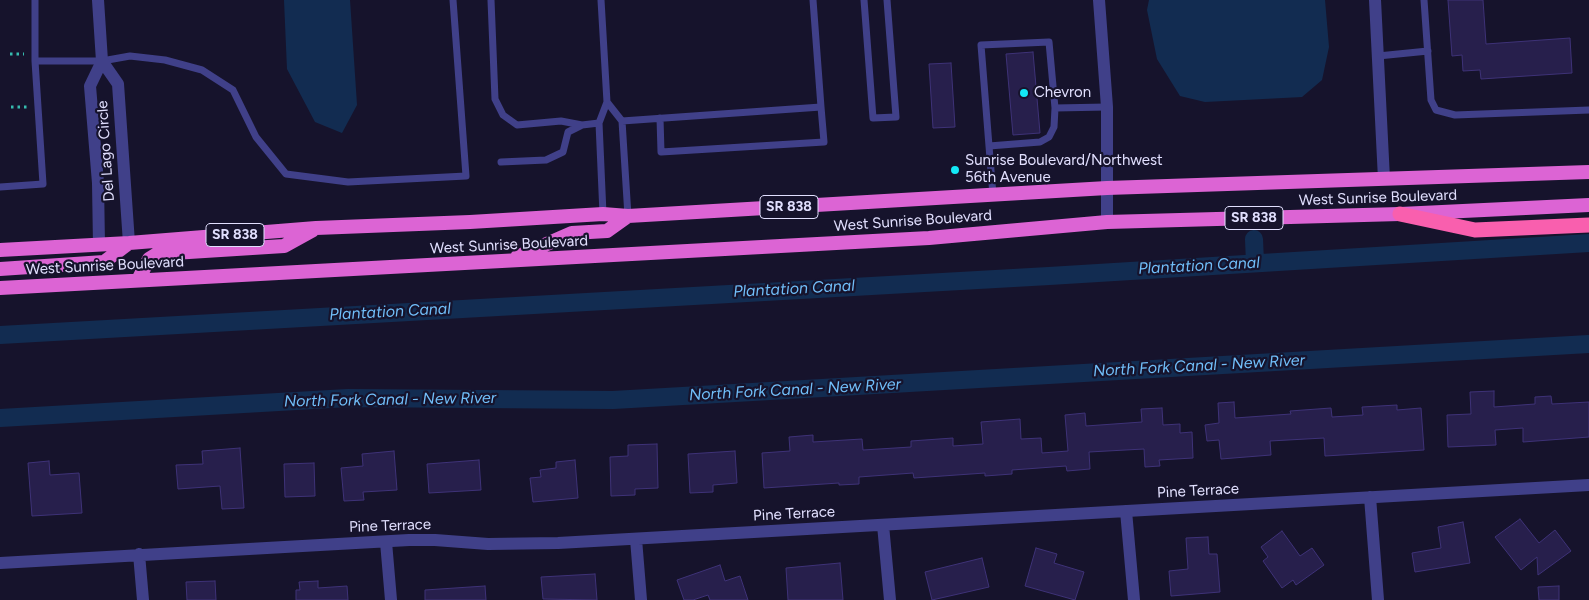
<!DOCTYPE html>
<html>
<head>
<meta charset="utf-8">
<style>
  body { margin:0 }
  canvas { display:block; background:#16132c }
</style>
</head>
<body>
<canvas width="1589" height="600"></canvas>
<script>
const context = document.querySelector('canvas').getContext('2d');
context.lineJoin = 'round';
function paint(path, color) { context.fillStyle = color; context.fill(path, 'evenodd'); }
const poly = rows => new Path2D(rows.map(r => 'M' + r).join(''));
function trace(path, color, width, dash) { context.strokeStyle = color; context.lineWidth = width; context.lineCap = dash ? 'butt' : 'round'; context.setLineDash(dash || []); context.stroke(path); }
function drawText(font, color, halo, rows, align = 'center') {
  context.font = font + ' Figtree,sans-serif'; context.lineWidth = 4.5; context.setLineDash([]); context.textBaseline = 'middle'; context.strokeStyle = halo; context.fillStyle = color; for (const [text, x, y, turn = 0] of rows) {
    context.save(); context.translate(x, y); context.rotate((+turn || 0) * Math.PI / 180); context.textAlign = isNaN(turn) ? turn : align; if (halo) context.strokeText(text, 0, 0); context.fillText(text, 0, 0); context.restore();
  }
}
paint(poly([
  [284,0,350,0,357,105,342,133,315,122,287,69],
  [1149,0,1325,0,1329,47,1322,80,1302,97,1205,102,1180,96,1157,59,1147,10]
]), '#122c51');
trace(poly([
  [1254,239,1255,263],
  [0,335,1049,276,1589,243],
  [0,418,348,398,613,400,1589,344]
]), '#122c51', 18);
const building = poly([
  [1448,0,1483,0,1486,44,1570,38,1572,73,1481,79,1480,70,1463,71,1462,55,1452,56,1448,0],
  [1033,52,1040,133,1013,135,1006,54,1033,52],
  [951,63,955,127,933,128,929,64,951,63],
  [1494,391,1494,407,1535,404,1535,397,1551,396,1552,404,1589,402,1589,437,1523,442,1523,428,1495,430,1496,445,1448,447,1447,415,1471,414,1470,392,1494,391],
  [1234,402,1235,418,1291,414,1290,411,1331,408,1332,417,1363,415,1362,407,1397,405,1397,410,1421,408,1424,450,1325,456,1324,438,1270,441,1271,455,1221,459,1219,440,1207,441,1205,425,1219,423,1218,403,1234,402],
  [1162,408,1163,425,1180,424,1180,433,1192,432,1193,458,1159,460,1160,466,1145,467,1144,449,1089,452,1090,469,1067,471,1066,466,1012,470,1012,474,985,476,985,473,914,478,913,473,859,477,859,484,839,485,839,483,764,488,762,453,790,451,789,437,813,435,813,442,862,439,863,450,911,447,911,441,953,438,953,446,983,444,981,422,1020,419,1021,439,1041,438,1042,453,1068,451,1065,415,1085,413,1086,426,1142,422,1141,409,1162,408],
  [657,444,658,488,635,489,635,495,611,496,610,457,628,456,628,445,657,444],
  [240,448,244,508,222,509,220,486,178,489,176,465,203,464,202,451,240,448],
  [394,451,397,490,363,492,364,500,344,501,341,468,363,466,362,454,394,451],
  [735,451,737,483,713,485,713,492,690,493,688,454,735,451],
  [479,460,481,490,429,493,427,464,479,460],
  [575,460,578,498,533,502,530,478,541,477,540,470,556,468,556,462,575,460],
  [49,461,50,475,79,473,82,513,32,516,28,463,49,461],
  [314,463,315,496,285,497,284,464,314,463],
  [1520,519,1539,543,1555,530,1571,551,1538,575,1537,557,1521,570,1495,537,1520,519],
  [1463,522,1470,563,1415,572,1412,553,1441,548,1438,527,1463,522],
  [1282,531,1300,556,1312,548,1324,565,1296,585,1293,580,1282,588,1263,561,1268,557,1261,547,1282,531],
  [1208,537,1209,554,1217,554,1220,592,1171,596,1169,571,1188,569,1186,538,1208,537],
  [1036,548,1057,554,1054,563,1084,572,1075,600,1025,586,1036,548],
  [982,558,989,587,932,600,925,572,982,558],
  [840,563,843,600,788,600,786,568,840,563],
  [720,565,725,581,740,576,748,600,710,600,708,595,693,600,684,600,677,580,720,565],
  [595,574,597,600,543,599,541,577,595,574],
  [215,581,216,600,187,600,186,582,215,581],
  [318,581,318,588,347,586,348,600,296,600,296,590,300,590,299,582,318,581],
  [485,586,486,600,425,600,425,590,485,586],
  [1559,586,1559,600,1539,600,1538,587,1559,586]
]);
paint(building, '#271f4c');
trace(building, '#3e3277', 1);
trace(poly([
  [10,54,24,54],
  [11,107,28,107]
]), '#36bbae', 3, [2.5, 4]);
trace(poly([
  [491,0,495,99,503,115,517,125,561,121,582,125],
  [601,0,607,102,622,121,628,216],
  [864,0,873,118,896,117,887,0],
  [1424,0,1431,100,1436,110,1455,115,1589,110],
  [1378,56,1428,51],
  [35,61,102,61,130,56,165,60,202,70,233,90,256,137,286,174,348,182,466,176,453,0],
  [1055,108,1107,107],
  [660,118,661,152,824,142,821,107],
  [622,121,821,107,813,0],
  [989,146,1040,142,1049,137,1054,127,1055,108,1049,42,981,45,989,146,993,195],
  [501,162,546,160,563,152,568,132,582,125,599,123],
  [0,187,43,184,35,61,35,0],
  [603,214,599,123,607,102]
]), '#404089', 7);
trace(poly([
  [98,0,102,61,90,86,98,183,99,245],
  [1375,0,1384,179],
  [102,61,118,84,129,243],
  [1370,497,1378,600],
  [1126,511,1134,600],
  [883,525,890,600],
  [636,539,641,600],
  [386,542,391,600],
  [139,554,143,600],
  [0,563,409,540,435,540,488,544,558,543,1589,485]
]), '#404089', 12);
trace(poly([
  [1099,0,1107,107,1107,222]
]), '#404089', 12);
trace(poly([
  [0,250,129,243,316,228,470,222,603,214,628,216,1107,188,1589,172],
  [517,257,572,233,607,231,628,216],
  [0,269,104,262,129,243],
  [138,280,149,259,157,254,284,246,313,230],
  [0,288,929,238,1107,222,1400,214,1589,205]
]), '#dc64d4', 14);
trace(poly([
  [1400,214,1475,230,1589,225]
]), '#f95fae', 15);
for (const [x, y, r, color] of [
  [1024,93,5,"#13e8f6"],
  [955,170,5,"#13e8f6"]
]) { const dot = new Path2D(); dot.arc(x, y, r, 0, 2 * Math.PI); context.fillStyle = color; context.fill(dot); trace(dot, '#16132c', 2); }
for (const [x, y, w] of [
  [789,207,58],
  [1254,218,58],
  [235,235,58]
]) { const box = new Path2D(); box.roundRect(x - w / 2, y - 11.5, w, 23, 4); context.fillStyle = '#16132c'; context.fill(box); trace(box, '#e1dffe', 1); }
drawText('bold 14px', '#e1dffe', null, [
  ["SR 838",789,207],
  ["SR 838",1254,218],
  ["SR 838",235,235]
]);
drawText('15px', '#e1dffe', '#16132c', [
  ["Chevron",1034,93],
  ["Sunrise Boulevard/Northwest",965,161],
  ["56th Avenue",965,178]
], 'left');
drawText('15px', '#e1dffe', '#16132c', [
  ["Del Lago Circle",106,151,-94],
  ["West Sunrise Boulevard",1378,198,-2],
  ["West Sunrise Boulevard",913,221,-4],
  ["West Sunrise Boulevard",509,245,-3],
  ["West Sunrise Boulevard",105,266,-3],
  ["Pine Terrace",1198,491,-3],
  ["Pine Terrace",794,514,-3],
  ["Pine Terrace",390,526,-2]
]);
drawText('italic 16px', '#71bffa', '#16132c', [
  ["Plantation Canal",1199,266,-3],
  ["Plantation Canal",794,289,-3],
  ["Plantation Canal",390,312,-3],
  ["North Fork Canal - New River",1199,366,-3],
  ["North Fork Canal - New River",795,390,-3],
  ["North Fork Canal - New River",390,400,-1]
]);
</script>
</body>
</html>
